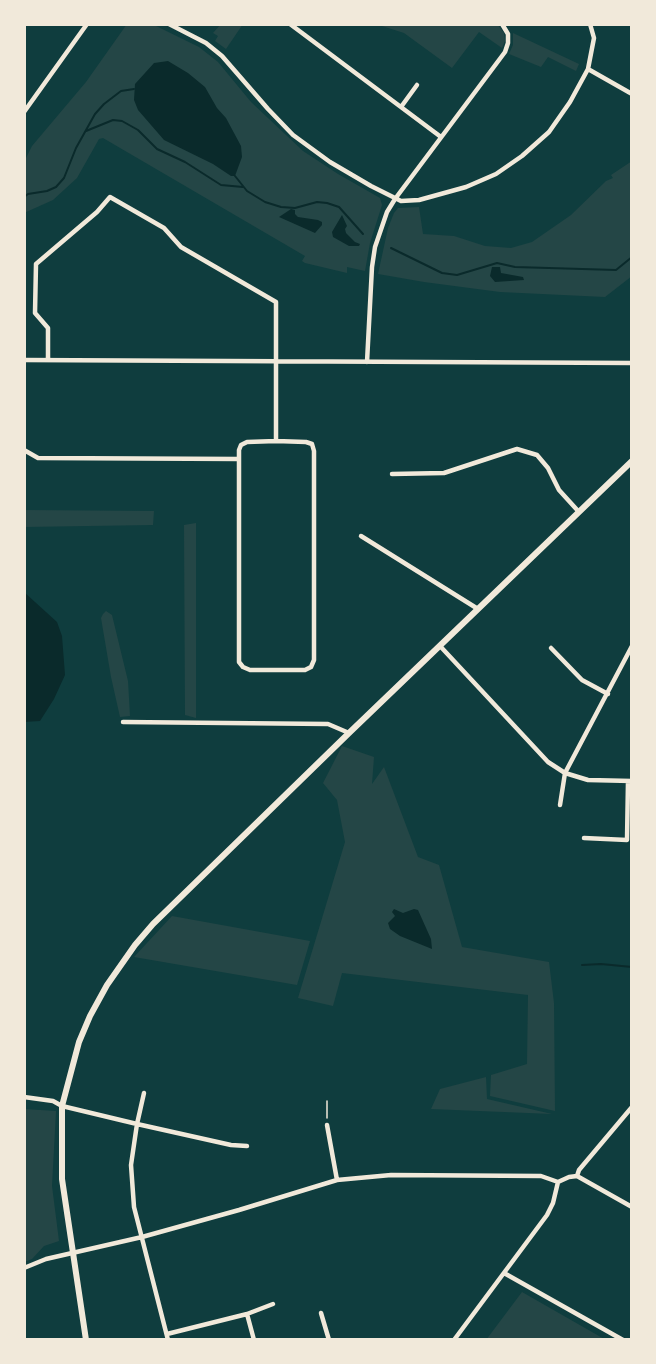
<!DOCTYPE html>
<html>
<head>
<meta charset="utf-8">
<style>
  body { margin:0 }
  #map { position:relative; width:656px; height:1364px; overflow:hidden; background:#0f3d3e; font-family:"Space Grotesk",sans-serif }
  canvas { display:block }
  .frame { position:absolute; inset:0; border:26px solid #f1e9da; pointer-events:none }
</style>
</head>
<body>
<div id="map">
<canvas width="656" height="1364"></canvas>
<div class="frame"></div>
</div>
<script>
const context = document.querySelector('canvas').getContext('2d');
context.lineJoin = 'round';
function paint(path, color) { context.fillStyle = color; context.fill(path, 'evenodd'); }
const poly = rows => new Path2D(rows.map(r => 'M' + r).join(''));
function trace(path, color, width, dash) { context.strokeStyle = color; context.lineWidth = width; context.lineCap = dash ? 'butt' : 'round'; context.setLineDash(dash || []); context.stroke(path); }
paint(poly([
  [127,24,152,24,199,47,218,62,251,102,303,151,338,174,380,198,382,205,370,243,365,271,347,267,347,273,305,263,302,261,305,256,103,138,99,139,77,178,53,200,24,213,24,162,32,146,86,82],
  [221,24,243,24,226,49,215,41,218,36,213,33],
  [366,24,497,24,504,33,505,41,502,48,479,32,452,68,404,33,382,26],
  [513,33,579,64,576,71,548,57,541,67,509,54,513,45],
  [632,161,632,276,605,297,500,292,424,282,378,274,388,228,394,213,398,208,419,207,423,234,454,236,485,246,511,248,532,242,571,215,606,181,613,178,611,175],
  [24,510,154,511,153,525,24,527],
  [196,523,196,718,185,715,184,525],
  [106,611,112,615,128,681,130,716,120,717,111,677,101,618,103,614],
  [342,746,374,757,372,784,384,767,418,857,439,865,462,947,549,962,554,1003,555,1111,490,1096,491,1075,527,1064,528,995,342,973,333,1006,298,998,345,842,337,800,323,783],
  [172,916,310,941,297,985,134,957],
  [486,1077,487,1099,552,1114,431,1109,440,1089],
  [24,1109,56,1111,52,1186,59,1241,44,1246,32,1259,24,1262],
  [522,1292,606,1340,486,1340]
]), '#244646');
paint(poly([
  [168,61,188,73,205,87,217,108,226,118,241,146,242,157,235,176,231,176,213,164,164,140,138,110,134,100,135,84,154,63],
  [291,209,295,210,295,214,298,217,318,220,322,222,322,225,315,233,279,217],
  [342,215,347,226,345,229,346,233,355,242,360,244,359,246,349,246,333,237,332,232],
  [492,267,500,267,501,273,523,277,524,280,495,282,490,276],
  [24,592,57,622,62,636,65,675,54,699,40,721,24,722],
  [394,909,403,913,414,909,418,910,431,939,432,949,400,936,390,929,388,923,395,916,392,912]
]), '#0a2a2b');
trace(poly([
  [86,131,113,120,122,121,138,130,157,149,185,162,221,185,243,187],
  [235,176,247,191,265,202,281,207,295,208,317,202,327,203,339,207,363,234],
  [24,197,28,194,47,191,56,187,64,178,76,148,95,114,104,104,121,91,134,89],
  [391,248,442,273,457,275,497,263,515,267,616,270,632,257],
  [582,965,601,964,632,967]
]), '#0a2a2b', 2);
trace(poly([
  [327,1118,327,1101]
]), '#f1e9da', 1.5);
trace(poly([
  [169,24,206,43,222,56,268,109,293,135,330,162,371,186,401,201,419,200,466,187,496,174,522,156,549,132,570,102,588,69,594,38,590,24],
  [290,24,441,137],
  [588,69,632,94],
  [401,107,417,85],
  [24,112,87,24],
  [24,360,632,363],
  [48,360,48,328,35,313,36,264,97,212,110,197,164,228,181,247,276,302,276,441,306,442,312,444,314,451,314,660,311,667,305,670,250,670,243,667,239,662,239,450,241,445,247,442,276,441],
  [367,362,372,267,375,247,387,212,395,199,505,52,508,43,508,34,502,24],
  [24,450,38,458,239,459],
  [392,474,444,473,517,449,537,455,548,468,559,490,579,512],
  [361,536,478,609],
  [440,646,548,762,565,773,588,780,632,781],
  [551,648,582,680,608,694],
  [123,722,328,724,349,733],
  [560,805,565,773,632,646],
  [584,838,627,840,628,781],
  [144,1093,137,1124,131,1165,134,1207,168,1340],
  [24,1097,53,1101,62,1106,137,1124,231,1145,247,1146],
  [327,1125,337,1180],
  [577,1176,579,1170,632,1107],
  [558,1182,569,1177,577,1176,632,1207],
  [24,1268,46,1259,142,1237,239,1210,337,1180,391,1175,541,1176,558,1182],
  [504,1273,623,1340],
  [321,1313,329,1340],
  [247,1314,254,1340],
  [167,1334,247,1314,273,1304],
  [454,1340,547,1215,553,1203,558,1182]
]), '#f1e9da', 4.5);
trace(poly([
  [86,1340,62,1179,62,1106,79,1042,90,1016,107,985,135,945,153,924,349,733,632,461]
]), '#f1e9da', 6);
</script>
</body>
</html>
